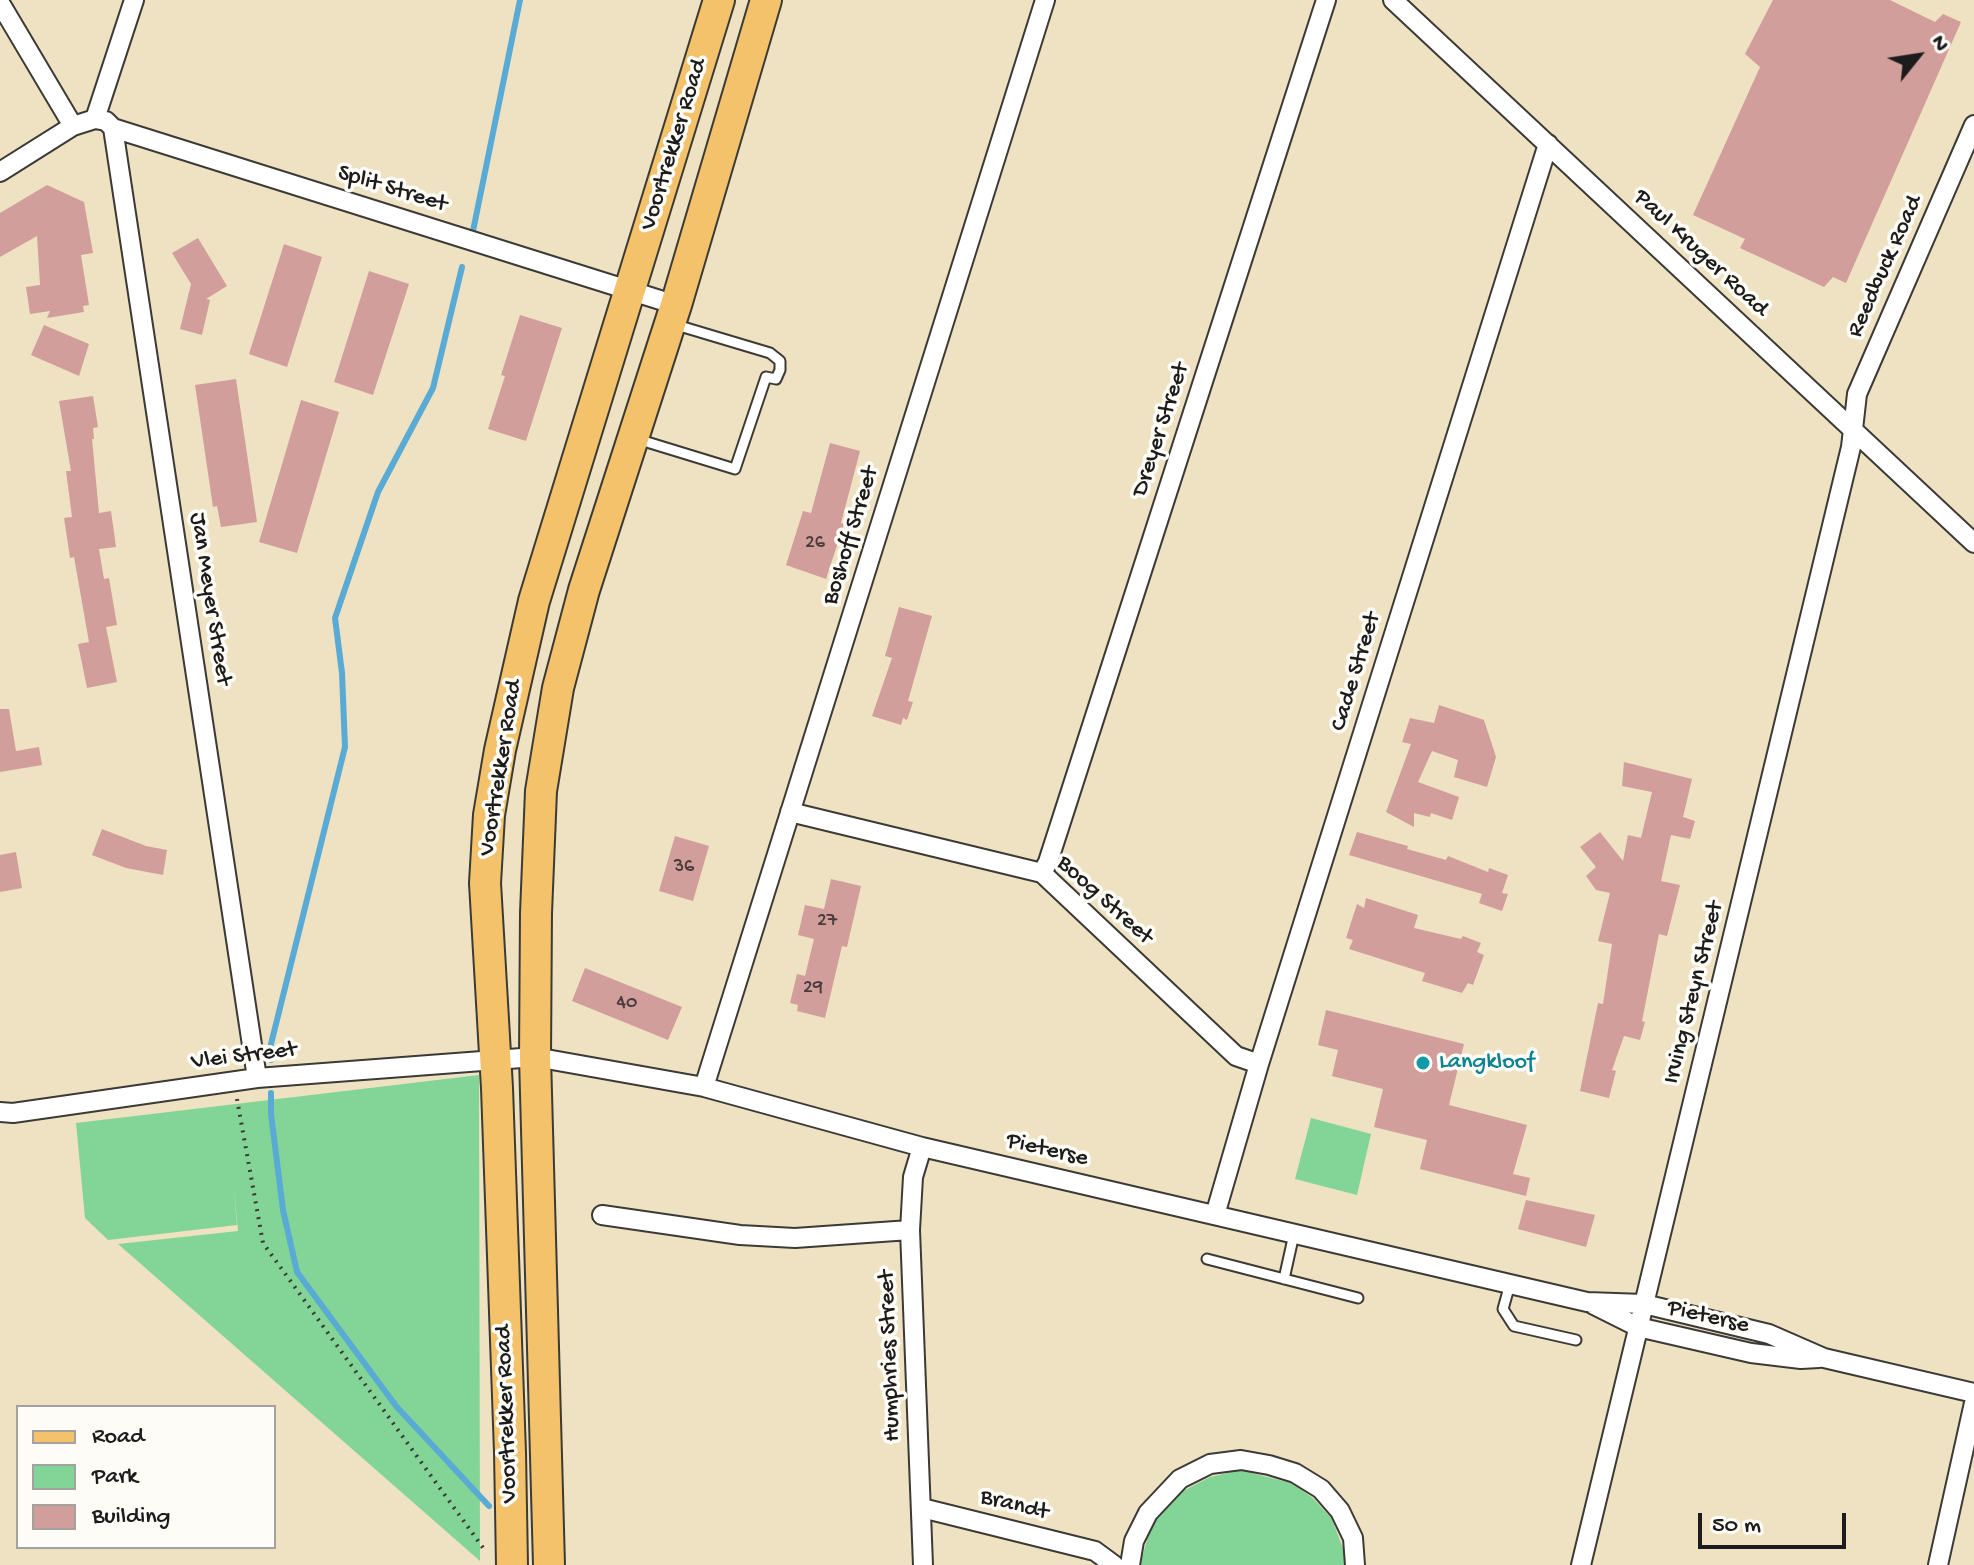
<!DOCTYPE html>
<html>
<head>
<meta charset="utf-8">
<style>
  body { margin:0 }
  #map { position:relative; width:1974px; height:1565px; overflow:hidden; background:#eee2c3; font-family:"Gochi Hand",sans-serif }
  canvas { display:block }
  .legend { position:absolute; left:16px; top:1405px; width:260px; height:144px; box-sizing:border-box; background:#fdfcf7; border:2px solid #a3a29f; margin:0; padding:10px 14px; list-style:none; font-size:24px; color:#1c1c1c }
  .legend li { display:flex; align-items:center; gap:16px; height:40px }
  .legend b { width:40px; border:2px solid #a3a29f }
  .north { position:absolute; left:1878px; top:16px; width:80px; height:80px; -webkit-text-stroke:6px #fdfcf7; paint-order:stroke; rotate:60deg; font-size:22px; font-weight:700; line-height:32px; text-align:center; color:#1c1c1c }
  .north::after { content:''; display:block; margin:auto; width:28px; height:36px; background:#1c1c1c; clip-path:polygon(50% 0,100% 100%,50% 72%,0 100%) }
  .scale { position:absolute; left:1698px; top:1513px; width:148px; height:36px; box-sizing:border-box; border:4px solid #1c1c1c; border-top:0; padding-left:10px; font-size:24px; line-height:28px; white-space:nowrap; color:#1c1c1c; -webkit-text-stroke:6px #fdfcf7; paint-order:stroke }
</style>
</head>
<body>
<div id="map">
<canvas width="1974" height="1565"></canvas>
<ul class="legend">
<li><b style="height:10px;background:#f3c26a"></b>Road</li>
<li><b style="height:22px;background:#83d597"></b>Park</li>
<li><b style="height:22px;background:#d19e9b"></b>Building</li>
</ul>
<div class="north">N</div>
<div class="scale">50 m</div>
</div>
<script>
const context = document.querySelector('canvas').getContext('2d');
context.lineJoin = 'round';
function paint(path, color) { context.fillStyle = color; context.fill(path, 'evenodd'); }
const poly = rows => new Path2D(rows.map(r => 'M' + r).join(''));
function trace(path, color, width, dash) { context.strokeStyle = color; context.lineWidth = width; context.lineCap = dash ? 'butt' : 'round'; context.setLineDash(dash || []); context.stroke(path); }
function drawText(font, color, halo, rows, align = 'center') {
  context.font = font + ' "Gochi Hand",sans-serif'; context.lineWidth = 7; context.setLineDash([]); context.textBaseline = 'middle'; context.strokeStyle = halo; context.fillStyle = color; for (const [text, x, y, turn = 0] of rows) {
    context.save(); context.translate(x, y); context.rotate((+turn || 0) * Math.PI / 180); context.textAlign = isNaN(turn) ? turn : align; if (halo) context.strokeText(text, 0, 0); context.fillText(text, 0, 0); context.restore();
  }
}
paint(poly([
  [479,1075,480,1561,118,1244,238,1231,234,1188,237,1225,108,1240,85,1218,76,1123],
  [1311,1118,1371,1134,1357,1195,1295,1179],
  [1241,1470,1294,1484,1313,1498,1332,1519,1345,1554,1345,1565,1140,1565,1151,1526,1181,1492,1210,1477]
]), '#83d597');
trace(poly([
  [473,231,520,0],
  [271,1060,271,1044,345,747,342,673,335,618,378,492,433,388,462,267],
  [271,1093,271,1114,283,1210,297,1272,396,1406,489,1506]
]), '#59aad4', 6);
paint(poly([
  [1773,0,1890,0,1935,22,1943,14,1961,22,1846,283,1833,277,1824,287,1740,248,1745,239,1693,215,1760,67,1745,54],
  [47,185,84,202,93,253,81,255,89,305,83,306,84,312,47,318,50,311,30,314,26,287,40,285,37,236,0,257,0,213],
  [198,238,227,286,206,299,210,300,202,335,180,329,191,284,172,253],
  [284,244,322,257,287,367,249,354],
  [369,271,409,284,373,395,334,382],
  [520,315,562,328,526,441,488,429,505,376,501,375],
  [44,325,89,344,79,376,31,355],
  [236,379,257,522,221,527,217,506,213,507,195,385],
  [93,396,98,427,93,428,94,439,92,439,99,513,111,511,116,547,99,549,104,579,109,578,117,625,106,627,117,682,87,688,78,644,89,642,74,557,70,558,64,518,72,517,66,471,71,471,59,401],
  [301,400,339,412,297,553,259,542],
  [830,443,860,451,841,523,844,524,826,579,786,565,803,511,811,513],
  [899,607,932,616,908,701,913,702,907,720,903,718,901,725,872,716,892,658,885,656],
  [1439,705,1484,720,1496,757,1487,787,1454,777,1458,760,1432,751,1418,782,1459,797,1452,820,1431,813,1430,817,1414,813,1414,827,1386,812,1411,744,1402,742,1410,718,1434,723],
  [0,709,9,709,16,751,39,747,42,765,0,772],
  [1624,762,1692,779,1683,817,1695,821,1690,839,1671,835,1661,881,1680,885,1667,936,1659,934,1642,1021,1645,1022,1640,1040,1624,1036,1612,1070,1616,1071,1609,1098,1580,1091,1598,1003,1603,1004,1612,944,1598,941,1610,893,1596,890,1586,876,1596,867,1580,847,1600,832,1623,861,1628,835,1641,838,1652,792,1622,786],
  [102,829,146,846,167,850,163,875,126,868,92,855],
  [1357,832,1408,846,1407,849,1446,860,1448,856,1488,872,1489,868,1508,875,1502,893,1508,894,1502,911,1479,903,1482,894,1349,855],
  [675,836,709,846,693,901,659,891],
  [16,852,22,888,0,892,0,855],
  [831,879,861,886,847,947,842,946,825,1018,797,1011,798,1005,790,1003,797,974,805,976,814,939,798,935,805,905,824,909],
  [1366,898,1418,915,1414,928,1461,939,1463,936,1481,943,1477,952,1484,955,1473,985,1468,983,1462,993,1422,981,1425,973,1349,949,1353,940,1346,938,1357,904,1364,908],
  [585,968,682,1007,668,1040,572,1001],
  [1326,1010,1464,1044,1449,1105,1527,1125,1513,1174,1530,1178,1526,1196,1420,1169,1427,1140,1374,1127,1383,1089,1332,1076,1338,1050,1318,1045],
  [1526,1200,1595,1215,1586,1247,1518,1229]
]), '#d19e9b');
const lane = poly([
  [637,439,735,469,766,377,776,379,780,370,780,361,770,353,673,324],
  [1207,1259,1358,1298],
  [1284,1279,1294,1234],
  [1510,1284,1503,1309,1514,1326,1576,1340]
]);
const street = poly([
  [1393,0,1974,543],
  [0,3,73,126],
  [95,119,134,0],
  [113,128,257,1078],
  [0,172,73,126,95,119,106,121,113,128,676,305],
  [790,812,1042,873,1236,1056,1259,1064],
  [1042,873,1048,862,1326,0],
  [704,1087,1045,0],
  [0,1112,13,1113,257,1078,535,1057,704,1087,922,1147,1587,1302,1644,1304,1769,1334,1824,1358,1974,1393],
  [922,1147,913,1177,910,1230,923,1565],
  [602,1215,740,1235,795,1238,910,1230],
  [1215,1215,1259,1064,1548,144],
  [1594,1305,1638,1327,1751,1353,1801,1359,1819,1358],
  [922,1508,1095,1551,1114,1565],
  [1130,1565,1134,1541,1148,1513,1180,1479,1210,1464,1241,1460,1269,1465,1295,1473,1321,1489,1340,1511,1353,1538,1355,1565],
  [1581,1565,1851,447,1857,394,1974,125],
  [1938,1565,1974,1403]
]);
const primary = poly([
  [512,1565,510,1452,497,1088,485,883,489,815,500,750,534,601,719,0],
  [549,1565,535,1057,536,913,541,791,558,688,584,590,676,305,766,0]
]);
trace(lane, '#3c3a35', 13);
trace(street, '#3c3a35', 22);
trace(primary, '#3c3a35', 34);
trace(poly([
  [237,1099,263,1243,486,1552]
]), '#3c3a35', 4, [2, 6]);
trace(lane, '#fff', 9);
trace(street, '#fff', 18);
trace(primary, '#f3c26a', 30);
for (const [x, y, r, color] of [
  [1423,1063,8,"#0f9aa8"]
]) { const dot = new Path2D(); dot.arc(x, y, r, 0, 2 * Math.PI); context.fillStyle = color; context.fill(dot); trace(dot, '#fdfcf7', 3); }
drawText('20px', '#493c3c', null, [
  ["26",815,544],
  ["36",684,868],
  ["27",827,922],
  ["29",813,989],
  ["40",627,1004]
]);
drawText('24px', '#1c1c1c', '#fdfcf7', [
  ["Voortrekker Road",675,145,-73],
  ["Split Street",392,190,17],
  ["Paul Kruger Road",1700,254,43],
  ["Reedbuck Road",1886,267,-66],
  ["Dreyer Street",1162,430,-72],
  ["Boshoff Street",852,536,-73],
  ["Jan Meyer Street",209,599,81],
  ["Cade Street",1357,672,-73],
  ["Voortrekker Road",502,768,-81],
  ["Boog Street",1104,901,42],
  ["Irving Steyn Street",1695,993,-76],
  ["Vlei Street",244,1057,-7],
  ["Pieterse",1047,1151,13],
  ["Pieterse",1708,1318,13],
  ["Humphries Street",891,1356,-92],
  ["Voortrekker Road",508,1414,-92],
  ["Brandt",1014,1506,14]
]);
drawText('24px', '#0d838f', '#fdfcf7', [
  ["Langkloof",1439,1063]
], 'left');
</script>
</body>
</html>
